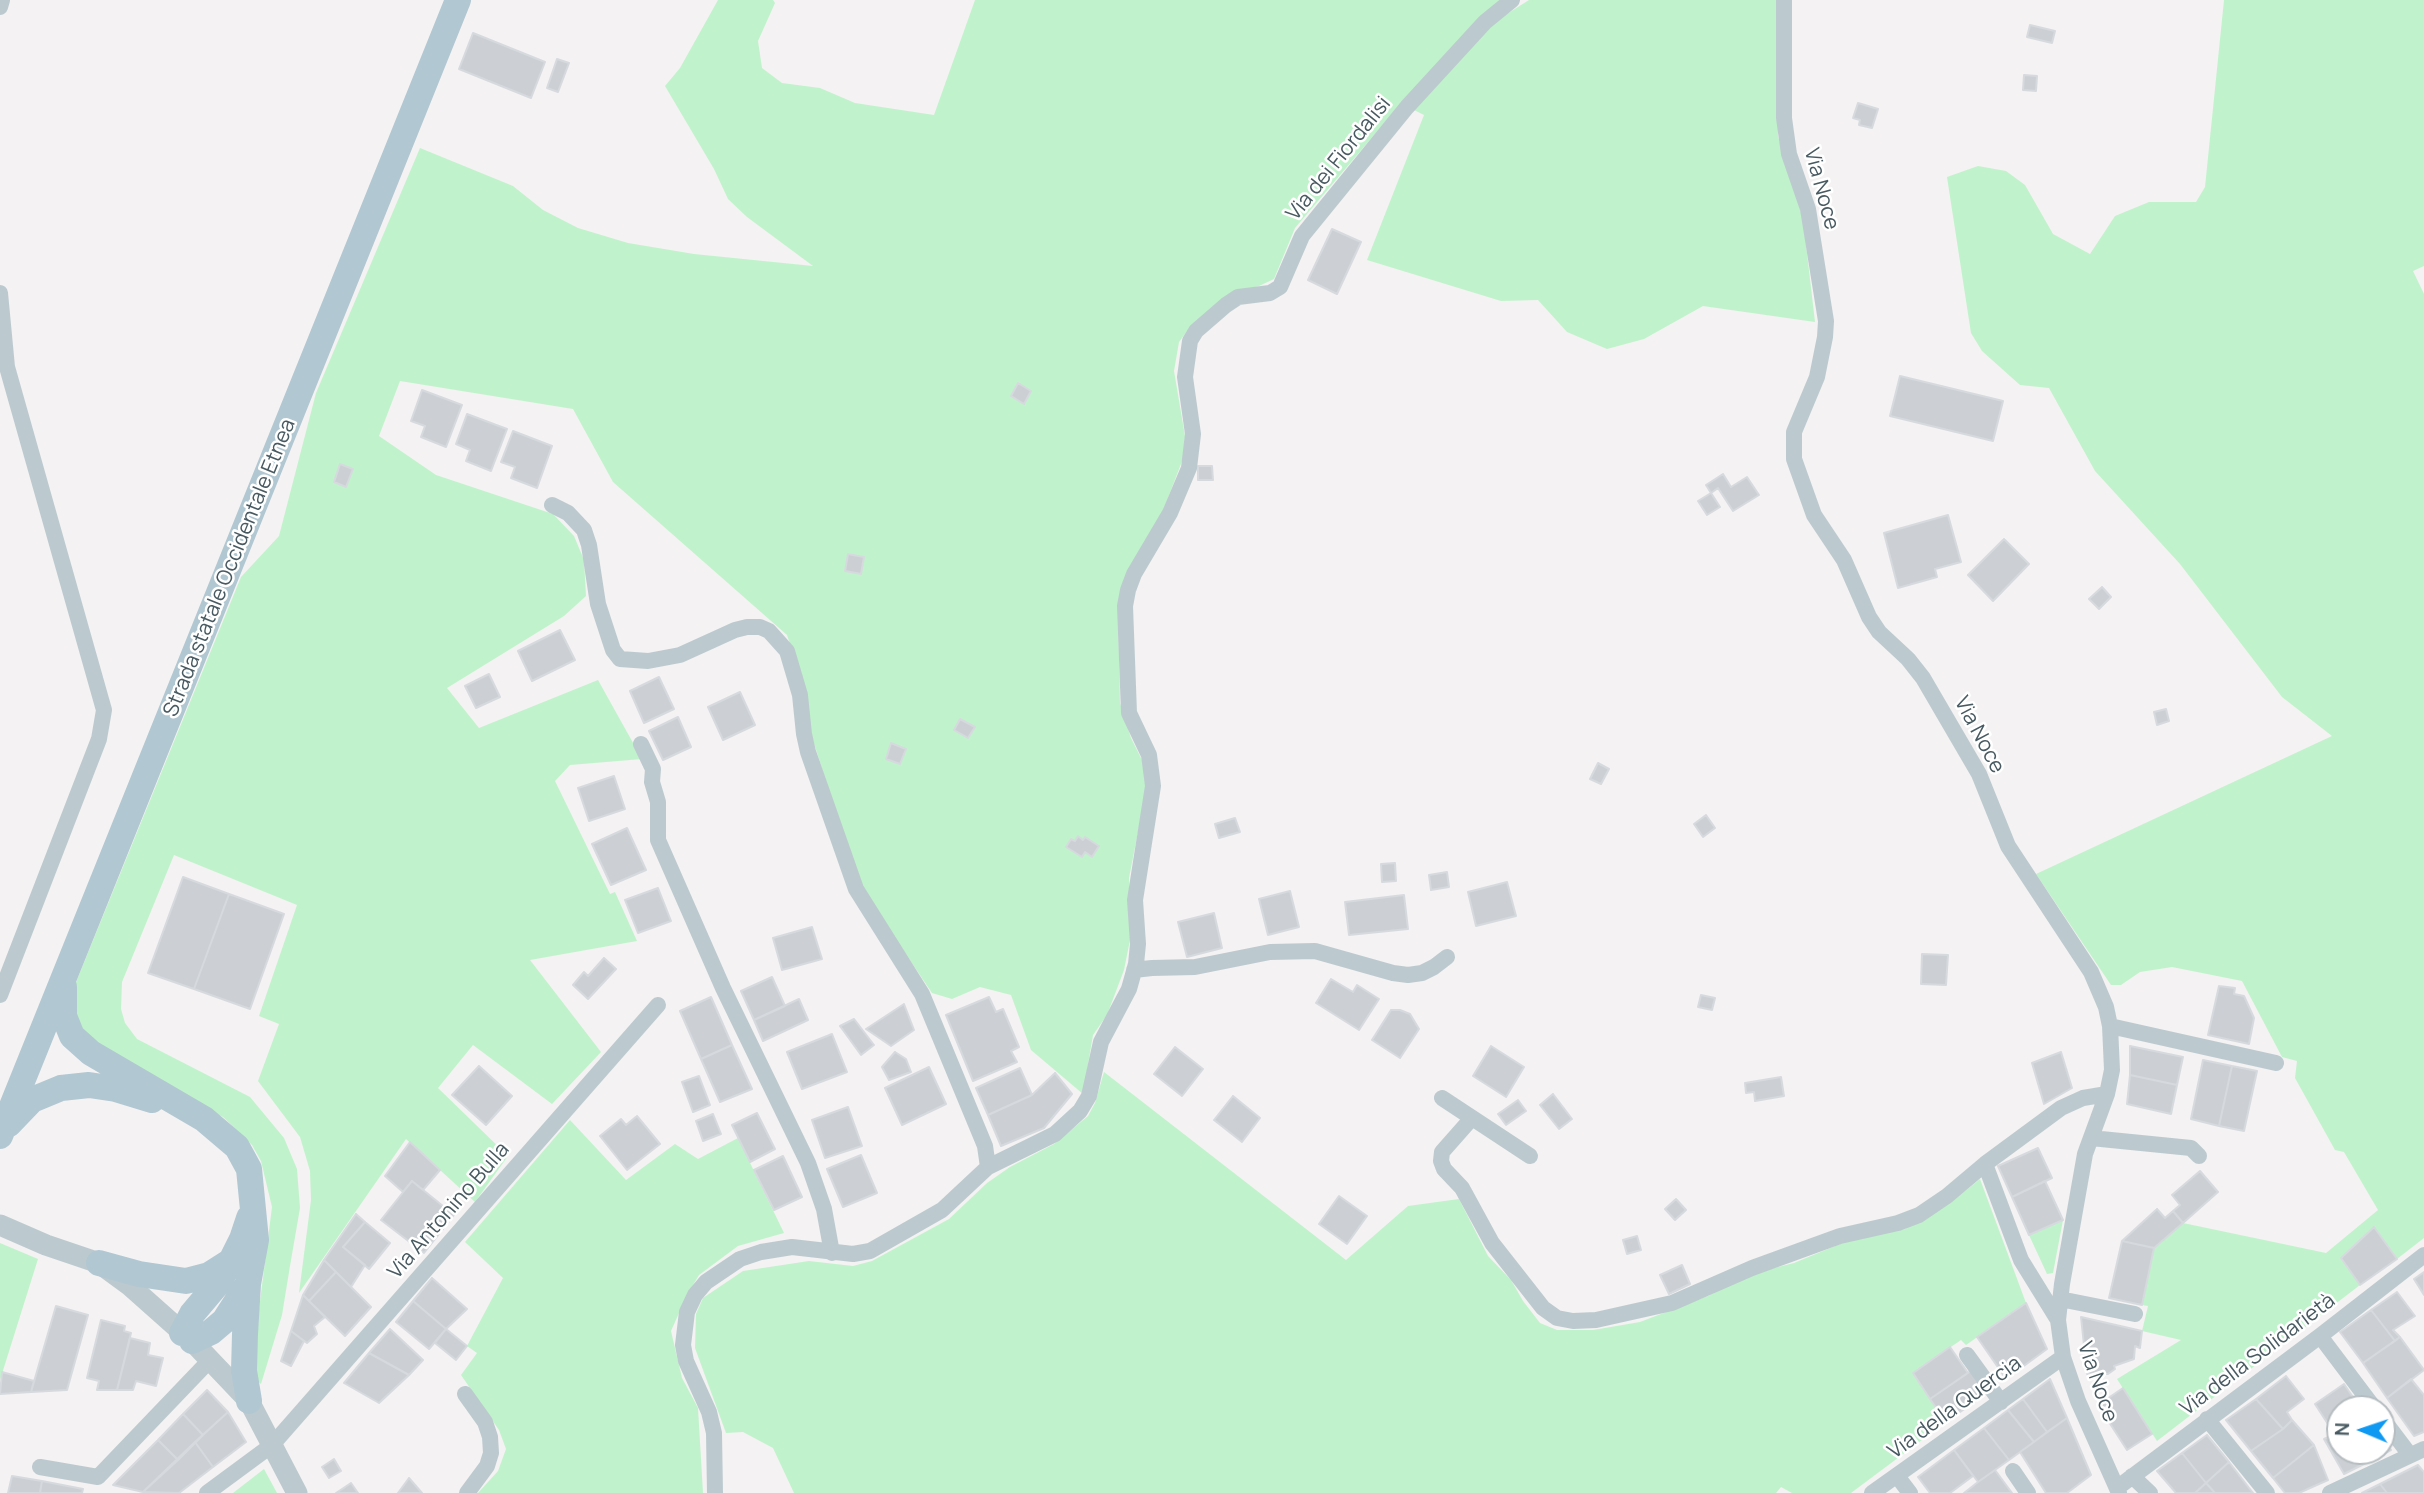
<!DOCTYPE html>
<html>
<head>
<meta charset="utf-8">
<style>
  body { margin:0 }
  #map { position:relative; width:2424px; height:1493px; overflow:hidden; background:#f4f2f3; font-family:Manrope,sans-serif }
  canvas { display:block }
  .north { position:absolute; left:2326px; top:1395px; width:70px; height:70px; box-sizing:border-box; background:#fff; border:2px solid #b6bdc0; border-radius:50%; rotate:272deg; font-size:19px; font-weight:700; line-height:28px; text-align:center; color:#485a61 }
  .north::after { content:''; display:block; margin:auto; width:24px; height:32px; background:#0f99f2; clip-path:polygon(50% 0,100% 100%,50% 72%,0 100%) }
</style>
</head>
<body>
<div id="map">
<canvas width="2424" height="1493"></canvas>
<div class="north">N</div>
</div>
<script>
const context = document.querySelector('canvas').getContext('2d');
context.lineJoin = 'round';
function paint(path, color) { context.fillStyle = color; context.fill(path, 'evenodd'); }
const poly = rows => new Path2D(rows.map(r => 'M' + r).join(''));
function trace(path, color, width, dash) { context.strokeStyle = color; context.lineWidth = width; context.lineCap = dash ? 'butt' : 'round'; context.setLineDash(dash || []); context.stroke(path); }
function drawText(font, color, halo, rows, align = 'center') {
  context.font = font + ' Manrope,sans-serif'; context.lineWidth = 5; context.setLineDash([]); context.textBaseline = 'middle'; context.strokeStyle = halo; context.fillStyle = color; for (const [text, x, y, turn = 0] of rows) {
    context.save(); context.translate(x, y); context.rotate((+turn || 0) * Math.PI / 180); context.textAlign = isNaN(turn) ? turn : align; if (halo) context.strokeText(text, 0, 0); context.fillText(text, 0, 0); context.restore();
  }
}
paint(poly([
  [718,0,773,0,775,3,758,41,762,68,782,83,820,88,855,103,934,115,975,0,1500,0,1409,94,1295,228,1274,279,1259,286,1230,294,1188,330,1179,342,1174,371,1185,436,1184,456,1163,511,1118,609,1120,703,1131,738,1142,760,1147,786,1129,878,1130,940,1124,970,1107,1015,1093,1035,1083,1094,1031,1050,1011,995,980,987,952,999,932,993,859,884,811,734,807,695,787,635,613,482,573,409,400,381,379,436,436,475,553,514,574,536,584,560,586,596,564,616,447,688,479,728,598,680,642,759,570,765,555,781,610,894,615,892,637,941,530,960,601,1052,552,1104,473,1045,438,1088,508,1156,475,1202,406,1139,299,1293,311,1200,310,1171,300,1137,258,1081,279,1024,259,1016,297,905,174,855,122,982,121,1009,125,1023,137,1039,250,1097,284,1138,297,1169,300,1208,290,1266,282,1315,261,1384,255,1379,259,1309,272,1207,261,1161,252,1145,223,1117,181,1097,80,1035,72,992,241,577,279,536,316,393,420,148,513,186,543,210,578,228,628,243,694,254,813,266,747,217,728,199,714,169,665,86,680,68],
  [1529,0,1777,0,1778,136,1803,219,1815,322,1703,306,1644,339,1607,349,1567,332,1538,300,1501,301,1367,260,1424,115,1414,110,1491,24],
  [2224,0,2424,0,2424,266,2413,271,2424,294,2424,1238,2397,1259,2374,1228,2341,1258,2360,1285,2157,1441,2117,1379,2181,1340,2142,1331,2148,1306,2142,1305,2154,1248,2183,1223,2326,1253,2378,1210,2344,1152,2335,1150,2295,1078,2297,1061,2282,1057,2242,981,2172,967,2140,972,2121,985,2111,985,2036,874,2332,736,2282,697,2180,564,2095,471,2049,388,2020,385,1982,351,1971,333,1947,177,1978,166,2006,171,2025,185,2053,234,2090,254,2115,216,2149,202,2196,202,2205,187],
  [1104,1072,1346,1260,1408,1206,1459,1199,1488,1256,1511,1280,1523,1301,1540,1323,1557,1330,1593,1330,1640,1322,1708,1296,1750,1274,1794,1263,1852,1239,1905,1229,1954,1200,1980,1179,2026,1303,1966,1345,1961,1340,1913,1373,1946,1422,1851,1493,1792,1493,1781,1487,1776,1493,794,1493,773,1448,743,1432,726,1433,695,1348,696,1314,703,1298,743,1271,809,1261,853,1266,872,1261,949,1219,987,1183,1010,1167,1054,1144,1088,1116,1095,1103],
  [570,1120,626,1180,675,1144,698,1159,738,1138,784,1233,738,1246,699,1275,687,1295,671,1331,682,1378,698,1408,703,1493,478,1493,498,1471,506,1449,499,1430,461,1375,477,1353,467,1346,503,1278,465,1242],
  [2063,1220,2053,1273,2047,1274,2029,1235],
  [0,1243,38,1259,0,1380],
  [264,1469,277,1493,233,1493]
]), '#c0f3cb');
const building = poly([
  [2030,25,2055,31,2052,43,2027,37,2030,25],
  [473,33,545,62,531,98,459,69,473,33],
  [557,59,569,63,558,92,547,88,557,59],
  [2024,75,2037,76,2036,91,2023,90,2024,75],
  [1858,103,1878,109,1872,128,1859,125,1860,120,1853,118,1858,103],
  [1332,229,1361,242,1337,294,1308,280,1332,229],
  [1900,376,2003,401,1993,441,1890,416,1900,376],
  [1018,383,1031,391,1024,404,1011,396,1018,383],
  [422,390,462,405,446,447,421,437,425,426,411,421,422,390],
  [467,414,507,429,491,471,466,461,470,450,456,444,467,414],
  [513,431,552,446,537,488,511,478,515,467,501,462,513,431],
  [340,464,353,469,346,487,334,482,340,464],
  [1198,466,1212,466,1213,480,1198,480,1198,466],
  [1723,474,1731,487,1747,477,1759,495,1733,511,1718,488,1711,493,1706,485,1723,474],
  [1711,493,1720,507,1707,515,1698,501,1711,493],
  [1948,515,1961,562,1935,569,1937,577,1898,588,1884,533,1948,515],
  [2004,539,2029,564,1993,601,1968,575,2004,539],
  [848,554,864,557,861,574,845,571,848,554],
  [2102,587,2111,597,2099,609,2089,599,2102,587],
  [560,630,575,660,532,681,518,651,560,630],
  [489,674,500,697,476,708,465,686,489,674],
  [659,677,674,709,644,723,630,691,659,677],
  [740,692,755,725,723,740,708,707,740,692],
  [2166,709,2169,721,2157,725,2154,712,2166,709],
  [678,717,691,747,663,760,649,731,678,717],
  [960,719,975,727,968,738,954,730,960,719],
  [891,743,906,749,900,764,886,759,891,743],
  [1598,763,1609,769,1601,784,1590,779,1598,763],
  [614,776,625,809,589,821,578,788,614,776],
  [1706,815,1715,828,1703,837,1694,824,1706,815],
  [1235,818,1240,832,1219,838,1215,824,1235,818],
  [627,828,646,870,611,885,592,844,627,828],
  [1078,836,1083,840,1085,837,1099,846,1092,857,1085,852,1082,857,1066,847,1071,839,1075,841,1078,836],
  [1395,863,1396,881,1382,882,1381,864,1395,863],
  [1447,872,1449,887,1431,890,1429,875,1447,872],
  [183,877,229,894,194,989,148,973,183,877],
  [1507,882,1516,916,1476,926,1468,892,1507,882],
  [658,888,671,921,638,933,625,900,658,888],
  [1290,891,1299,927,1268,935,1259,899,1290,891],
  [229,894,284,914,250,1009,194,989,229,894],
  [1404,895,1408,929,1349,935,1345,902,1404,895],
  [1214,913,1222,948,1187,957,1178,922,1214,913],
  [812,927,822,959,782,970,773,938,812,927],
  [1922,954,1948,955,1946,985,1921,984,1922,954],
  [604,958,616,969,588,999,573,985,584,972,588,976,604,958],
  [772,977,785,1006,754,1020,741,991,772,977],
  [1331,979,1353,992,1357,985,1379,999,1359,1030,1316,1003,1331,979],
  [2219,986,2235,988,2234,994,2244,996,2254,1018,2249,1044,2208,1035,2219,986],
  [1701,995,1715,998,1712,1010,1698,1007,1701,995],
  [711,997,732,1045,701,1059,680,1011,711,997],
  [989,997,996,1012,1003,1009,1019,1047,1011,1051,1017,1062,973,1081,946,1015,989,997],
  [799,999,808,1020,763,1041,754,1020,799,999],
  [904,1004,914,1030,891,1046,866,1029,904,1004],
  [1391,1010,1400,1010,1410,1014,1419,1029,1400,1058,1372,1040,1391,1010],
  [854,1019,874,1045,861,1055,840,1026,854,1019],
  [832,1034,847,1072,802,1089,787,1052,832,1034],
  [732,1045,752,1089,720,1102,701,1059,732,1045],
  [1491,1046,1524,1067,1506,1097,1473,1076,1491,1046],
  [2130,1046,2183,1057,2177,1085,2130,1075,2130,1046],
  [1175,1047,1203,1069,1182,1096,1154,1074,1175,1047],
  [895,1052,906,1059,911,1072,889,1080,882,1067,895,1052],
  [2061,1052,2072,1088,2044,1104,2032,1063,2061,1052],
  [2203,1060,2232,1066,2219,1126,2191,1119,2203,1060],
  [479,1066,512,1096,486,1125,452,1095,479,1066],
  [2232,1066,2257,1071,2244,1131,2219,1126,2232,1066],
  [929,1067,946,1104,902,1125,885,1088,929,1067],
  [1020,1068,1032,1095,988,1115,976,1088,1020,1068],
  [1055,1073,1072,1094,1044,1128,1001,1146,988,1115,1032,1095,1055,1073],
  [2130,1075,2177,1085,2171,1114,2127,1104,2130,1075],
  [699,1076,710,1105,693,1112,682,1082,699,1076],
  [1781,1077,1784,1096,1755,1101,1754,1092,1746,1093,1745,1083,1781,1077],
  [1553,1094,1572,1119,1559,1129,1540,1105,1553,1094],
  [1233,1096,1260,1118,1242,1142,1214,1120,1233,1096],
  [1518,1100,1526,1111,1506,1125,1498,1114,1518,1100],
  [848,1107,862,1146,825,1158,812,1120,848,1107],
  [757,1113,775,1149,750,1162,732,1125,757,1113],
  [713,1114,721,1134,703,1141,696,1121,713,1114],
  [637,1116,660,1144,627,1170,600,1136,621,1119,626,1125,637,1116],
  [410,1142,440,1170,423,1190,412,1181,403,1192,385,1176,410,1142],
  [2038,1148,2052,1178,2012,1197,1998,1166,2038,1148],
  [861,1155,877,1193,843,1207,827,1169,861,1155],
  [783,1156,802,1197,774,1210,754,1170,783,1156],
  [2200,1171,2218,1192,2183,1223,2173,1211,2180,1205,2172,1195,2200,1171],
  [412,1181,454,1215,424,1253,381,1220,412,1181],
  [2045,1181,2063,1220,2029,1235,2012,1197,2045,1181],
  [1339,1196,1367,1216,1347,1244,1319,1224,1339,1196],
  [1676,1199,1686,1210,1675,1220,1665,1209,1676,1199],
  [2157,1209,2165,1218,2173,1211,2183,1223,2154,1248,2122,1241,2157,1209],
  [356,1214,365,1222,343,1247,365,1265,351,1287,324,1260,356,1214],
  [365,1222,390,1243,369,1269,343,1247,365,1222],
  [2374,1227,2397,1259,2360,1285,2341,1258,2374,1227],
  [1637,1236,1641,1250,1627,1254,1623,1240,1637,1236],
  [2122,1241,2154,1248,2142,1305,2109,1298,2122,1241],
  [324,1260,336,1272,309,1301,303,1295,324,1260],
  [1682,1265,1690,1284,1669,1294,1660,1275,1682,1265],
  [336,1272,371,1307,345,1336,309,1301,336,1272],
  [2424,1272,2424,1295,2414,1279,2424,1272],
  [432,1278,467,1309,446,1329,413,1301,432,1278],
  [2397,1292,2415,1316,2393,1330,2400,1337,2395,1341,2371,1310,2397,1292],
  [303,1295,325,1317,314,1326,317,1334,307,1343,291,1331,303,1295],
  [413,1301,446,1329,429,1349,396,1322,413,1301],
  [2026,1303,2047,1349,2006,1379,1977,1337,2026,1303],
  [56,1306,88,1315,67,1390,31,1392,56,1306],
  [2371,1310,2395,1341,2363,1363,2340,1332,2371,1310],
  [2081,1317,2142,1331,2140,1348,2135,1346,2134,1359,2114,1366,2115,1369,2108,1374,2087,1374,2081,1317],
  [101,1320,125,1326,124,1331,131,1333,117,1390,97,1390,99,1381,87,1378,101,1320],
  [390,1329,423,1360,409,1375,369,1353,390,1329],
  [446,1329,467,1346,456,1360,435,1343,446,1329],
  [291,1331,304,1341,291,1366,281,1361,291,1331],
  [2400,1337,2424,1370,2387,1398,2363,1363,2400,1337],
  [130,1338,150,1343,148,1355,163,1358,156,1386,136,1381,133,1390,117,1390,130,1338],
  [1950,1347,1968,1373,1930,1399,1913,1373,1950,1347],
  [369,1353,409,1375,379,1403,344,1383,369,1353],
  [1972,1370,1987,1393,1946,1422,1930,1399,1972,1370],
  [2,1372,34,1381,31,1392,0,1394,2,1372],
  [2286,1376,2304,1399,2287,1412,2292,1420,2283,1429,2256,1399,2286,1376],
  [2050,1379,2067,1418,2047,1432,2023,1399,2050,1379],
  [2411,1379,2424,1395,2424,1432,2414,1436,2387,1398,2411,1379],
  [2344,1384,2361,1409,2340,1409,2340,1432,2335,1435,2315,1404,2344,1384],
  [2123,1388,2152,1434,2127,1450,2098,1405,2123,1388],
  [207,1390,228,1412,203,1435,183,1414,207,1390],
  [2023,1399,2047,1432,2034,1442,2008,1410,2023,1399],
  [2256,1399,2283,1429,2251,1451,2226,1420,2256,1399],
  [2008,1410,2034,1442,2009,1460,1984,1428,2008,1410],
  [228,1412,246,1442,213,1467,195,1442,228,1412],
  [183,1414,203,1435,178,1460,158,1440,183,1414],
  [2067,1418,2091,1475,2067,1493,2046,1493,2020,1452,2067,1418],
  [2292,1420,2314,1445,2273,1478,2251,1451,2283,1429,2292,1420],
  [1984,1428,2009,1460,1978,1482,1954,1450,1984,1428],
  [2340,1432,2340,1451,2360,1451,2368,1462,2344,1474,2324,1439,2340,1432],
  [2207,1435,2229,1462,2206,1483,2182,1453,2207,1435],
  [2382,1437,2391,1450,2368,1462,2360,1451,2382,1451,2382,1437],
  [158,1440,178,1460,143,1492,113,1485,158,1440],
  [195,1442,213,1467,179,1493,143,1492,195,1442],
  [2314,1445,2328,1480,2299,1493,2285,1493,2273,1478,2314,1445],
  [1954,1450,1973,1476,1950,1493,1930,1493,1918,1477,1954,1450],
  [2182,1453,2206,1483,2195,1493,2176,1493,2157,1471,2182,1453],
  [334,1459,341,1471,329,1478,322,1467,334,1459],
  [2229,1462,2253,1493,2215,1493,2206,1483,2229,1462],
  [2418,1465,2424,1472,2424,1493,2387,1493,2380,1484,2418,1465],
  [1995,1470,2012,1493,1964,1493,1978,1482,1995,1470],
  [12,1476,42,1481,40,1493,8,1493,12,1476],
  [409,1478,422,1493,398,1493,409,1478],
  [42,1481,83,1489,82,1493,40,1493,42,1481],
  [351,1483,358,1493,336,1493,351,1483],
  [2206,1483,2215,1493,2195,1493,2206,1483],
  [2380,1484,2387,1493,2362,1493,2380,1484]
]);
paint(building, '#ccd0d5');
trace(building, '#d6dade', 2);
trace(poly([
  [1784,0,1784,118,1789,154,1808,209,1826,321,1825,337,1817,377,1794,432,1794,459,1814,515,1844,560,1869,617,1879,632,1908,659,1923,678,1979,774,2008,846,2091,972,2106,1007,2110,1026,2112,1070,2107,1094,2085,1154,2062,1284,2058,1320,2063,1357,2078,1401,2119,1493],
  [0,7,2,0],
  [0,293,7,367,104,710,99,739,0,995],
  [552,505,568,513,584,530,589,545,598,604,613,650,620,659,648,661,680,655,735,630,747,627,760,627,769,631,787,651,800,695,804,734,808,752,856,889,922,994,985,1146,988,1167],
  [641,744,653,769,652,782,658,802,658,840,723,988,808,1163,824,1209,832,1253],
  [1134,970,1152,968,1195,967,1270,952,1315,951,1393,973,1408,975,1422,973,1434,967,1447,957],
  [2110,1026,2276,1063],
  [1442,1098,1530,1156],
  [1472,1118,1442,1152,1441,1161,1444,1169,1462,1188,1492,1243,1543,1308,1557,1318,1573,1321,1596,1320,1672,1303,1752,1268,1840,1236,1898,1223,1919,1215,1947,1196,1985,1164,2061,1108,2083,1098,2107,1094],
  [2091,1138,2191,1148,2199,1156],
  [1985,1164,2021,1260,2058,1320],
  [2060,1299,2135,1314],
  [2320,1336,2375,1409],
  [1967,1355,2001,1402],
  [465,1394,485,1422,490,1437,491,1453,487,1466,467,1493],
  [2382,1418,2410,1455],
  [2207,1419,2267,1493],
  [40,1467,98,1477,210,1360],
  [2013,1471,2028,1493],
  [1897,1476,1910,1493],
  [2132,1476,2150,1493],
  [2117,1488,2320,1336,2424,1255],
  [207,1493,272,1445,658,1005],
  [715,1493,714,1433,709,1412,686,1361,683,1345,687,1312,695,1295,706,1282,740,1259,761,1252,792,1247,853,1254,870,1251,942,1210,988,1167,1055,1134,1080,1111,1089,1096,1101,1042,1129,989,1136,964,1138,944,1135,900,1153,786,1149,755,1129,713,1125,606,1128,590,1134,574,1170,513,1189,468,1193,434,1185,377,1190,341,1196,331,1226,305,1238,297,1270,293,1280,287,1302,236,1407,107,1485,22,1512,0],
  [1872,1493,2063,1357],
  [2330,1493,2424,1449]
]), '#bccacf', 16);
trace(poly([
  [0,1225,46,1245,99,1263,129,1285,192,1341,249,1401,297,1493]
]), '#bccacf', 21);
trace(poly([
  [64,987,64,1016,72,1036,91,1053,204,1119,237,1147,249,1169,256,1240,248,1284,245,1334,244,1371,249,1401],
  [9,1124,32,1100,61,1088,89,1085,116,1089,152,1100],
  [0,1136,458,0],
  [99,1263,139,1274,186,1281,209,1275,231,1261,242,1239,249,1218],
  [182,1333,192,1314,219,1282,228,1266],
  [192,1341,211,1332,224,1321,246,1287]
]), '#b1c7d2', 26);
drawText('21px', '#485a61', '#fff', [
  ["Via dei Fiordalisi",1339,159,-51],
  ["Via Noce",1821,189,75],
  ["Strada statale Occidentale Etnea",230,568,-68],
  ["Via Noce",1979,735,62],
  ["Via Antonino Bulla",449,1211,-49],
  ["Via della Solidarietà",2258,1355,-37],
  ["Via Noce",2097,1382,71],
  ["Via della Quercia",1955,1408,-36]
]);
</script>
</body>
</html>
